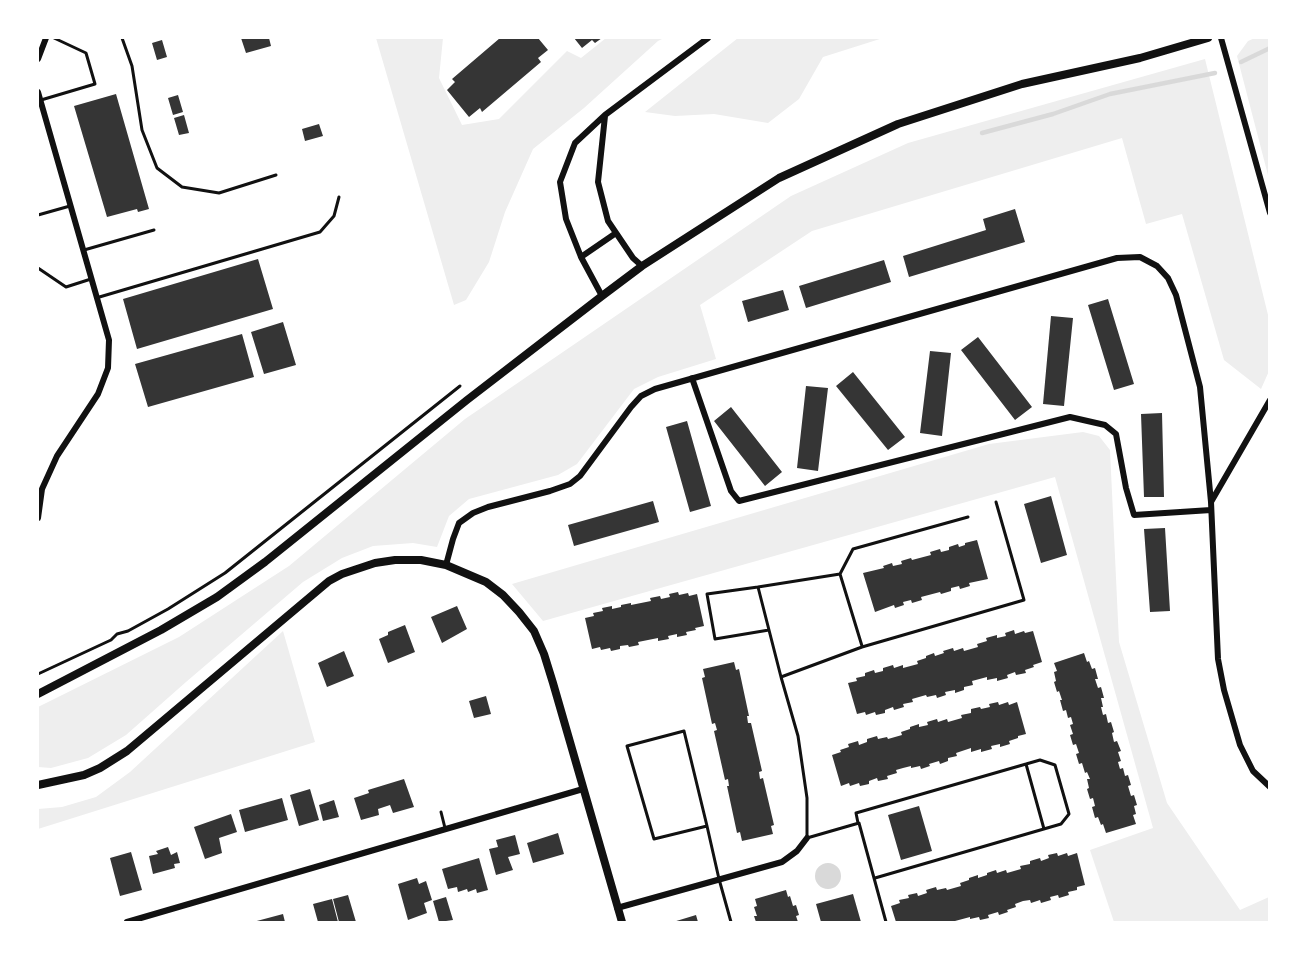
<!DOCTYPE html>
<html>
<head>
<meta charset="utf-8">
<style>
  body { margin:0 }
  #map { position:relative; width:1307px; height:960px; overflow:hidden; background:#fff; font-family:Quicksand,sans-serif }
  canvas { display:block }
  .frame { position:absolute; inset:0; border:39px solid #fff; pointer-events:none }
</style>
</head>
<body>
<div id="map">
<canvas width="1307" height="960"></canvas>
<div class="frame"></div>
</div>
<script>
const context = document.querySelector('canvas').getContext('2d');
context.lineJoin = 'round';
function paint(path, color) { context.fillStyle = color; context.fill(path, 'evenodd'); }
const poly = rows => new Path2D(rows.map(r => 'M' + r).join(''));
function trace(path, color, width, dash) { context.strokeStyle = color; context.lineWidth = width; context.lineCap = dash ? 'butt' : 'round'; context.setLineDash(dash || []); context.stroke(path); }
paint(poly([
  [376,38,443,38,439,78,462,125,499,119,567,51,581,58,606,38,664,38,658,41,584,108,533,149,505,212,489,262,466,300,454,305],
  [738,38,883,38,823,57,799,99,768,123,714,114,675,116,645,112],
  [1255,38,1269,38,1269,179,1237,56,1248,41],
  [1205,59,1269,319,1269,371,1261,389,1224,360,1182,214,1146,224,1122,138,812,231,700,305,716,359,658,377,634,389,577,464,558,475,469,499,449,516,437,547,413,543,373,546,342,558,303,582,186,682,126,735,88,758,51,768,38,767,38,707,179,637,289,566,465,419,791,196,908,143],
  [1083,432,1099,436,1110,450,1119,642,1167,803,1240,910,1269,897,1269,922,1114,922,1090,850,1153,828,1055,477,543,621,512,584,989,444],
  [283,631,315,742,38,829,38,809,62,807,96,797,130,772]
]), '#eee');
paint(poly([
  '815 876a13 13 0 1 1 26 0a13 13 0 1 1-26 0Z'
]), '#d9d9d9');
trace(poly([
  [1241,62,1270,48],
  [982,133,1053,114,1110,94,1215,73]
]), '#d9d9d9', 4.5);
paint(poly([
  [241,38,269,38,271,46,246,53],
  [500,38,538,38,548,50,538,58,541,62,482,112,480,108,469,117,447,90,455,82,452,79],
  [574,38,602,38,595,43,592,40,582,48],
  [162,40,167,57,157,60,152,43],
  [116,94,149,209,138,212,137,209,107,217,74,106],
  [178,95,183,112,173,115,168,98],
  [184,115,189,133,179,135,174,118],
  [319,124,323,136,305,141,302,129],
  [1015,209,1025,242,909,277,903,256,986,230,983,219],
  [258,259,273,309,137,349,123,299],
  [884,260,891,282,806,308,799,286],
  [783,290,789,310,748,322,742,301],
  [1108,299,1134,384,1114,390,1088,305],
  [1051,316,1073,318,1064,406,1043,404],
  [283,322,296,365,264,374,251,332],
  [242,334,254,377,148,407,135,364],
  [978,337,1032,407,1015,420,961,350],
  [930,351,951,353,942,436,920,433],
  [853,372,905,437,888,450,836,386],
  [806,386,828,388,818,471,797,468],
  [731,407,782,472,765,486,714,421],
  [1162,413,1164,497,1144,497,1141,414],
  [687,421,711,506,690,512,666,427],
  [1051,496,1067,555,1041,563,1024,504],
  [653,501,659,522,574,546,568,525],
  [1165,528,1170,611,1150,612,1144,529],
  [977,540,988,579,969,583,970,586,960,589,959,586,951,588,951,591,941,594,940,592,921,597,922,600,912,603,911,600,903,602,904,605,895,608,894,605,875,612,863,573,884,568,883,566,892,563,893,566,902,564,901,561,911,558,912,560,931,555,930,552,940,549,941,552,949,550,949,547,958,544,959,547,965,545,965,543],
  [678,592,679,595,688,593,689,596,697,594,704,626,695,628,696,630,686,632,687,635,677,637,677,634,668,636,669,639,658,641,658,638,638,642,639,645,629,647,628,645,620,646,620,649,611,651,610,648,601,650,600,647,592,649,585,618,594,616,593,613,603,611,602,608,612,606,612,609,621,607,621,605,631,603,631,605,651,601,650,598,660,596,661,599,670,597,669,594],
  [457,606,467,629,442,643,431,617],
  [405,625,415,652,388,663,379,639,388,635,388,632],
  [1014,630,1015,634,1024,631,1025,633,1033,631,1042,662,1033,665,1034,667,1025,670,1026,673,1016,675,1015,672,1007,675,1008,678,997,681,997,678,987,680,987,677,972,681,973,685,964,687,964,690,955,693,955,690,945,692,946,695,937,698,936,695,927,697,926,695,912,699,913,702,903,704,904,707,894,710,893,707,885,710,885,713,876,715,875,712,866,715,865,712,857,714,848,683,857,681,856,678,865,676,865,673,874,670,875,673,883,671,883,668,893,665,894,668,903,665,903,668,918,664,917,661,926,658,926,656,934,653,935,656,944,653,943,651,953,648,954,651,963,648,964,651,978,647,977,644,987,641,986,638,997,635,997,638,1006,636,1005,633],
  [344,651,354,676,327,687,318,663],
  [1084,653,1087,662,1089,661,1092,669,1095,668,1098,679,1095,679,1098,688,1101,687,1104,698,1101,698,1103,707,1101,707,1103,715,1106,714,1108,723,1111,722,1114,732,1112,733,1114,742,1117,741,1121,751,1118,752,1121,761,1118,762,1120,769,1123,768,1125,776,1128,775,1131,785,1128,786,1131,796,1134,795,1137,805,1134,806,1136,814,1133,815,1136,824,1106,833,1103,824,1101,825,1098,817,1095,818,1092,807,1095,806,1093,798,1090,799,1087,789,1089,788,1087,779,1090,779,1087,772,1085,773,1082,763,1079,764,1076,754,1079,753,1076,744,1073,745,1070,735,1073,734,1070,725,1073,724,1071,717,1068,718,1066,710,1063,711,1060,700,1062,700,1059,691,1057,692,1054,682,1056,681,1054,672,1057,671,1054,663],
  [734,662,736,670,739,669,749,716,747,716,748,723,751,723,762,771,759,772,760,779,763,778,774,825,771,826,773,834,742,841,740,832,737,833,727,786,729,786,728,779,725,780,714,731,717,730,715,723,712,724,702,678,705,677,703,669],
  [486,696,491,714,474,718,469,701],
  [998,702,999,705,1008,702,1009,705,1017,702,1026,734,1018,736,1018,738,1009,741,1010,744,1000,747,1000,744,991,746,992,749,981,752,981,749,971,752,971,748,956,753,957,756,948,758,948,761,940,764,939,761,929,764,930,766,921,769,920,766,911,768,911,766,903,768,896,770,897,773,887,776,888,779,878,781,877,778,869,781,869,784,860,786,859,783,850,786,849,783,841,786,832,755,841,752,840,750,849,747,848,744,858,741,859,745,867,742,867,739,877,736,878,739,887,737,888,739,902,735,901,732,910,729,910,727,919,724,919,727,928,725,927,722,937,719,938,722,947,719,948,722,962,718,961,715,971,713,971,709,980,707,981,709,990,707,989,704],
  [404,779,414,807,393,813,390,805,378,809,379,815,361,820,354,798,369,793,368,790],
  [310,789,319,820,299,826,290,795],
  [282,798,288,820,245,832,239,810],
  [334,800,339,817,323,821,319,805],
  [919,806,932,851,901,860,888,815],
  [231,814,237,832,219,838,222,853,205,859,194,827],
  [558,833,564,854,533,863,527,843],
  [515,835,520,854,508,857,513,870,496,875,489,849,498,847,496,840],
  [168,847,171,855,177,852,180,863,174,864,175,868,153,874,149,856,158,854,156,851],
  [131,852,142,890,120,896,110,858],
  [1057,853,1058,856,1067,853,1068,856,1077,853,1085,885,1077,887,1077,890,1068,892,1069,895,1059,898,1058,895,1050,897,1051,900,1041,903,1040,900,1031,903,1030,900,1023,901,1015,904,1016,907,1007,910,1008,912,999,915,998,912,988,915,989,918,980,920,979,917,970,919,970,917,955,921,956,922,896,922,891,906,900,903,899,900,909,898,908,895,917,893,918,896,927,893,926,890,936,887,937,890,946,888,947,890,961,886,960,883,969,880,969,878,978,875,978,878,987,875,987,873,996,870,997,873,1006,870,1007,873,1021,869,1020,866,1030,864,1030,861,1040,858,1041,861,1049,858,1048,855],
  [479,858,488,890,477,893,476,889,468,892,467,889,458,892,457,887,448,889,442,869],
  [417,878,419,884,426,881,432,900,424,903,427,913,408,920,398,884],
  [786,890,788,897,790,896,793,906,796,905,799,915,796,916,798,922,756,922,754,916,757,916,754,907,757,906,755,899],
  [853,894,861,922,821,922,816,904],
  [348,895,356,922,339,922,333,899],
  [446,897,453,920,439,922,433,901],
  [332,899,338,922,318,922,313,904],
  [283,914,285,922,253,922],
  [696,915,698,922,673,922]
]), '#353535');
trace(poly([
  [38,674,111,640,117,634,128,631,168,609,225,573,460,386]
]), '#111', 3);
trace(poly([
  [122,38,132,66,142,130,157,168,182,187,219,193,276,175],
  [41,100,95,84,86,53,54,38],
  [38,215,70,206],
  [84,250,154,230],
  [38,268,66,287,91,279],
  [96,298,320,232,334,216,339,197],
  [758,587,707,594,715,639,769,630],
  [862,646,840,574,853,549,968,517],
  [781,677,758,587,840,574],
  [1026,764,1044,829],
  [441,812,445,828],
  [858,823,856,813,1040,760,1055,765,1069,814,1061,824,875,878],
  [707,826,654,839,627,746,684,731,707,826,719,879,731,922],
  [886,922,859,823,807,838,807,798,798,736,781,677,862,647,1024,600,996,502]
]), '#111', 3);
trace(poly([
  [1221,38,1270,213],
  [38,59,46,38],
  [38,92,109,340,108,368,98,394,57,456,42,489,38,518],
  [605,116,598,182,608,221,633,258,642,266],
  [581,257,616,233],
  [602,296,581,257,566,219,560,182,575,143,605,115,708,38],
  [692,378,731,491,739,501,1070,417,1105,425,1116,434,1126,488,1134,515,1211,510],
  [1270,400,1211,502,1218,659,1224,690,1240,745,1253,771,1270,787],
  [446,565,453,539,459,523,473,513,488,507,550,491,570,484,580,476,631,407,641,396,655,389,1117,258,1140,257,1157,266,1168,278,1176,295,1200,387,1211,502],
  [617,908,782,862,797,851,807,838],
  [127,922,583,789]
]), '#111', 6);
trace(poly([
  [38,694,161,630,217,597,265,562,467,400,602,296,642,266,779,178,898,124,1022,84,1140,58,1208,38],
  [38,785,84,775,100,768,127,751,329,581,342,574,375,563,395,560,421,560,446,565,486,582,503,595,519,612,534,631,544,654,553,683,622,922]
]), '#111', 8);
</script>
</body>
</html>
